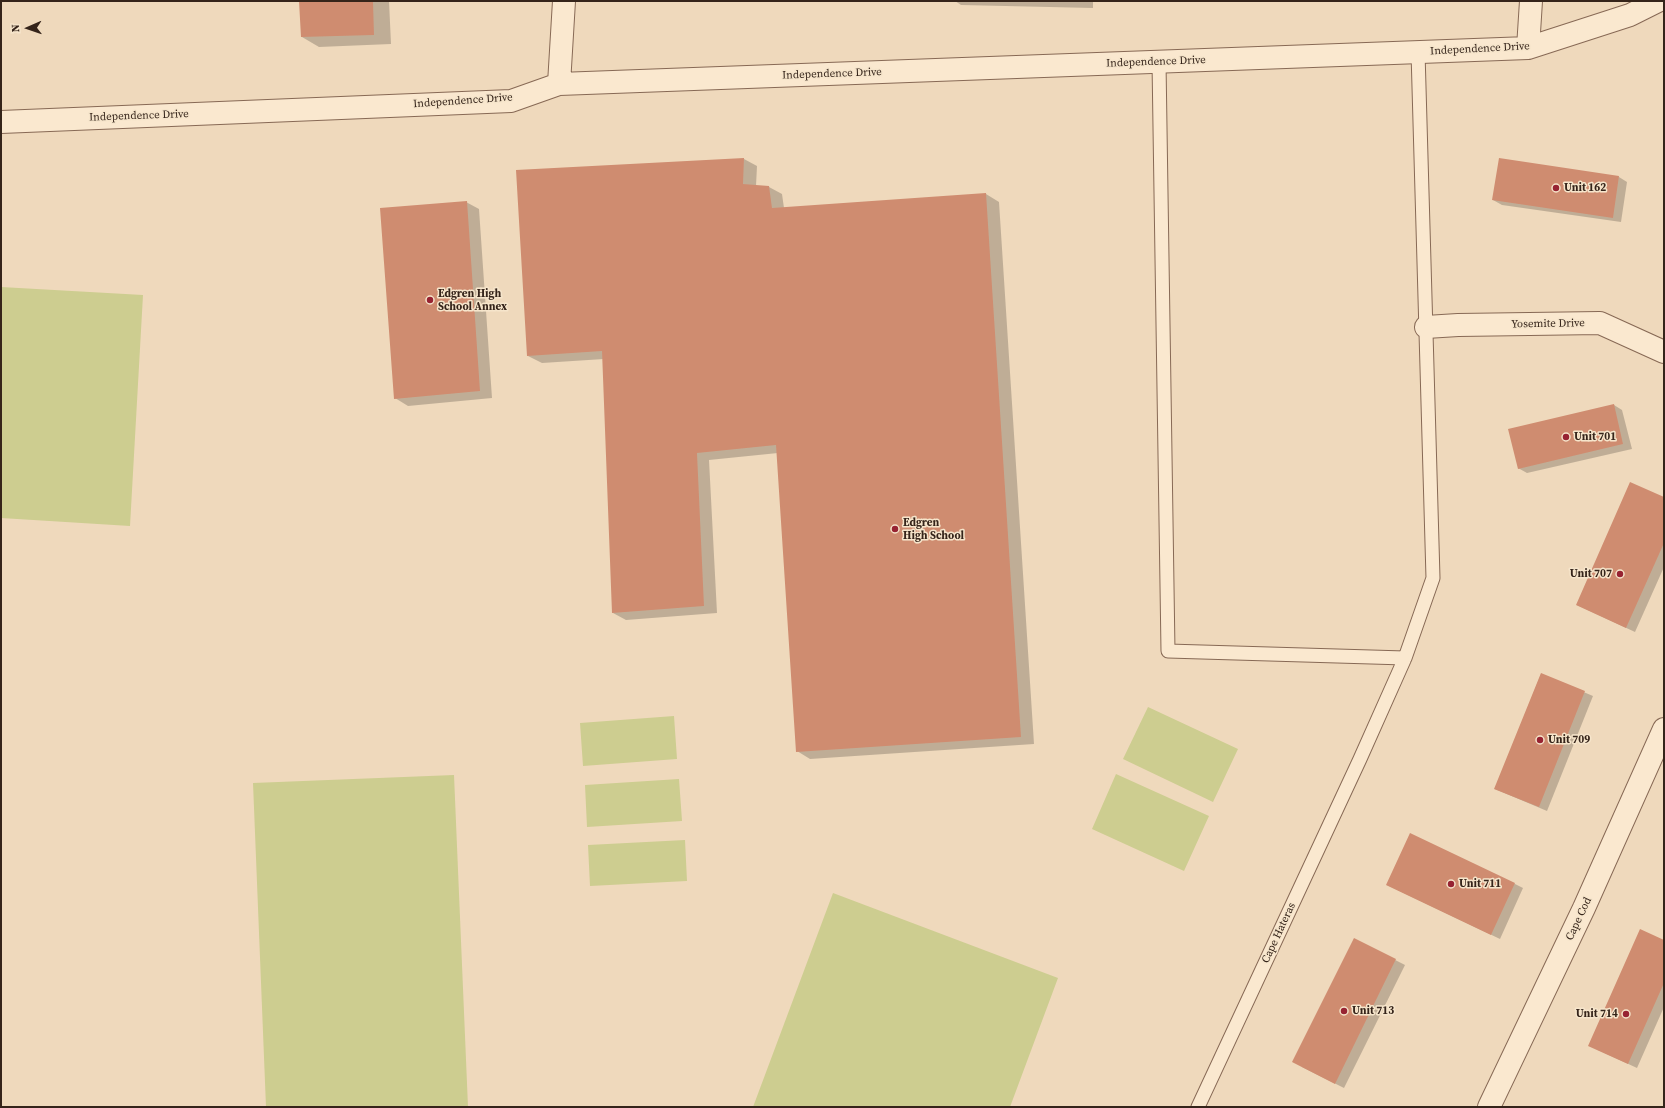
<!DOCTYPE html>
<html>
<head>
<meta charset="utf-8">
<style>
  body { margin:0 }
  #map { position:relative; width:1665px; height:1108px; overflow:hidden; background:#efd9bc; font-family:"Source Serif 4",serif }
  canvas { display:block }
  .frame { position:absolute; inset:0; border:2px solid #35241a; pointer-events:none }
  .north { position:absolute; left:8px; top:8px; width:40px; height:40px; -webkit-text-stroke:3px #f6e5cb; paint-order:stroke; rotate:268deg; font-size:11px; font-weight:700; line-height:16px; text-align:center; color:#35241a }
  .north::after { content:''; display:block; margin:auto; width:14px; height:18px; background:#35241a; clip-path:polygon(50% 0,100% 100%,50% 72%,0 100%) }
</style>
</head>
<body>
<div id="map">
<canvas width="1665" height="1108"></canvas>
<div class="frame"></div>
<div class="north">N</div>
</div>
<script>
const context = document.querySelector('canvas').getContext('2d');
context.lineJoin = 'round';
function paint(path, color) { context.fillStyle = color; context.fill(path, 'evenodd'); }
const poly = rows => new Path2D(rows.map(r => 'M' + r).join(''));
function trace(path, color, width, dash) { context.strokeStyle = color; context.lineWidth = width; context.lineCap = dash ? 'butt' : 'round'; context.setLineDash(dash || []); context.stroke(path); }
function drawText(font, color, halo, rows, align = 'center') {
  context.font = font + ' "Source Serif 4",serif'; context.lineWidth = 3; context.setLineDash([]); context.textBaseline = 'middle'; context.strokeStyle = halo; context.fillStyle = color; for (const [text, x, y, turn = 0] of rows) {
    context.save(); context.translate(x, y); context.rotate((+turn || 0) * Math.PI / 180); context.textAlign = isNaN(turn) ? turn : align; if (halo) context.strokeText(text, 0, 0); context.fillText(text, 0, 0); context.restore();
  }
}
paint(poly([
  [1,287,143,295,130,526,1,518],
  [1148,707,1238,749,1213,802,1123,759],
  [674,716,677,759,583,766,580,723],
  [1116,774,1209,816,1184,871,1092,829],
  [454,775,468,1107,266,1107,253,783],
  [679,779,682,821,587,827,585,785],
  [685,840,687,881,590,886,588,845],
  [833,893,1058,978,1010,1107,753,1107]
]), '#cdcd90');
paint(poly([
  [300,1,389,1,391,44,319,47,302,37],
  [955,1,1093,1,1093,8,961,5],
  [744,159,757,166,756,186,769,187,782,194,784,208,986,194,999,202,1034,744,810,759,797,751,778,453,709,460,717,613,626,620,613,613,604,359,542,363,528,356],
  [1619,177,1627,182,1621,222,1502,205,1493,200],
  [466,202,479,209,492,398,408,406,395,398],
  [1614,405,1622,410,1632,449,1527,473,1518,468],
  [1664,498,1664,567,1635,632,1577,605],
  [1541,674,1593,696,1547,811,1495,789],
  [1515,884,1523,888,1500,939,1387,885],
  [1354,939,1405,965,1344,1088,1302,1067],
  [1664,941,1664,1007,1637,1068,1598,1050]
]), '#0003');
paint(poly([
  [299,1,373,1,374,35,301,37],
  [744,158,743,184,769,186,772,208,986,193,1021,737,796,752,776,445,697,453,704,606,612,613,602,351,527,356,516,170],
  [1499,158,1619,176,1613,218,1492,200],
  [467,201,480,391,394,399,380,208],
  [1614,404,1623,444,1518,469,1508,429],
  [1630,482,1664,497,1664,543,1626,628,1576,605],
  [1541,673,1585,691,1539,807,1494,789],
  [1410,833,1515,883,1491,935,1386,885],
  [1640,929,1664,940,1664,983,1628,1064,1588,1046],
  [1354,938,1396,959,1335,1084,1292,1062]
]), '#cf8c70');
const lane = poly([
  [1159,62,1168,651,1405,658],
  [1198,1107,1360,759,1405,658,1433,578,1418,52]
]);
const street = poly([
  [1528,48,1531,1],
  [559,84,564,1],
  [1,122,511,101,559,84,1528,48,1630,15,1658,1],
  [1426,327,1458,325,1600,323,1664,352],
  [1489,1107,1584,908,1664,729]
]);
trace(lane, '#876955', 15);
trace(street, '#876955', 24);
trace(lane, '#fae8cf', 13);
trace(street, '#fae8cf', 22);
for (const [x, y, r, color] of [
  [1556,188,4,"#972332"],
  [430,300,4,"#972332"],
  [1566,437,4,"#972332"],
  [895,529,4,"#972332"],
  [1620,574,4,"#972332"],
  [1540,740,4,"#972332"],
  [1451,884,4,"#972332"],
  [1344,1011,4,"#972332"],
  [1626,1014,4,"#972332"]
]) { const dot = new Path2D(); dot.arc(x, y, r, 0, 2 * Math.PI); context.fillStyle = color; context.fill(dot); trace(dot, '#f6e5cb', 1.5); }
drawText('11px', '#35241a', '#f6e5cb', [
  ["Independence Drive",1480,49,-3],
  ["Independence Drive",1156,62,-2],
  ["Independence Drive",832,74,-2],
  ["Independence Drive",463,101,-4],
  ["Independence Drive",139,116,-2],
  ["Yosemite Drive",1548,324,-1],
  ["Cape Cod",1579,919,-65],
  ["Cape Hateras",1279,933,-65]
]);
drawText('bold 11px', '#35241a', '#f6e5cb', [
  ["Unit 162",1564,188],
  ["Edgren High",438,294],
  ["School Annex",438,307],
  ["Unit 701",1574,437],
  ["Edgren",903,523],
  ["High School",903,536],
  ["Unit 707",1612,574,"right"],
  ["Unit 709",1548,740],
  ["Unit 711",1459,884],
  ["Unit 713",1352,1011],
  ["Unit 714",1618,1014,"right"]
], 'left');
</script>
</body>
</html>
